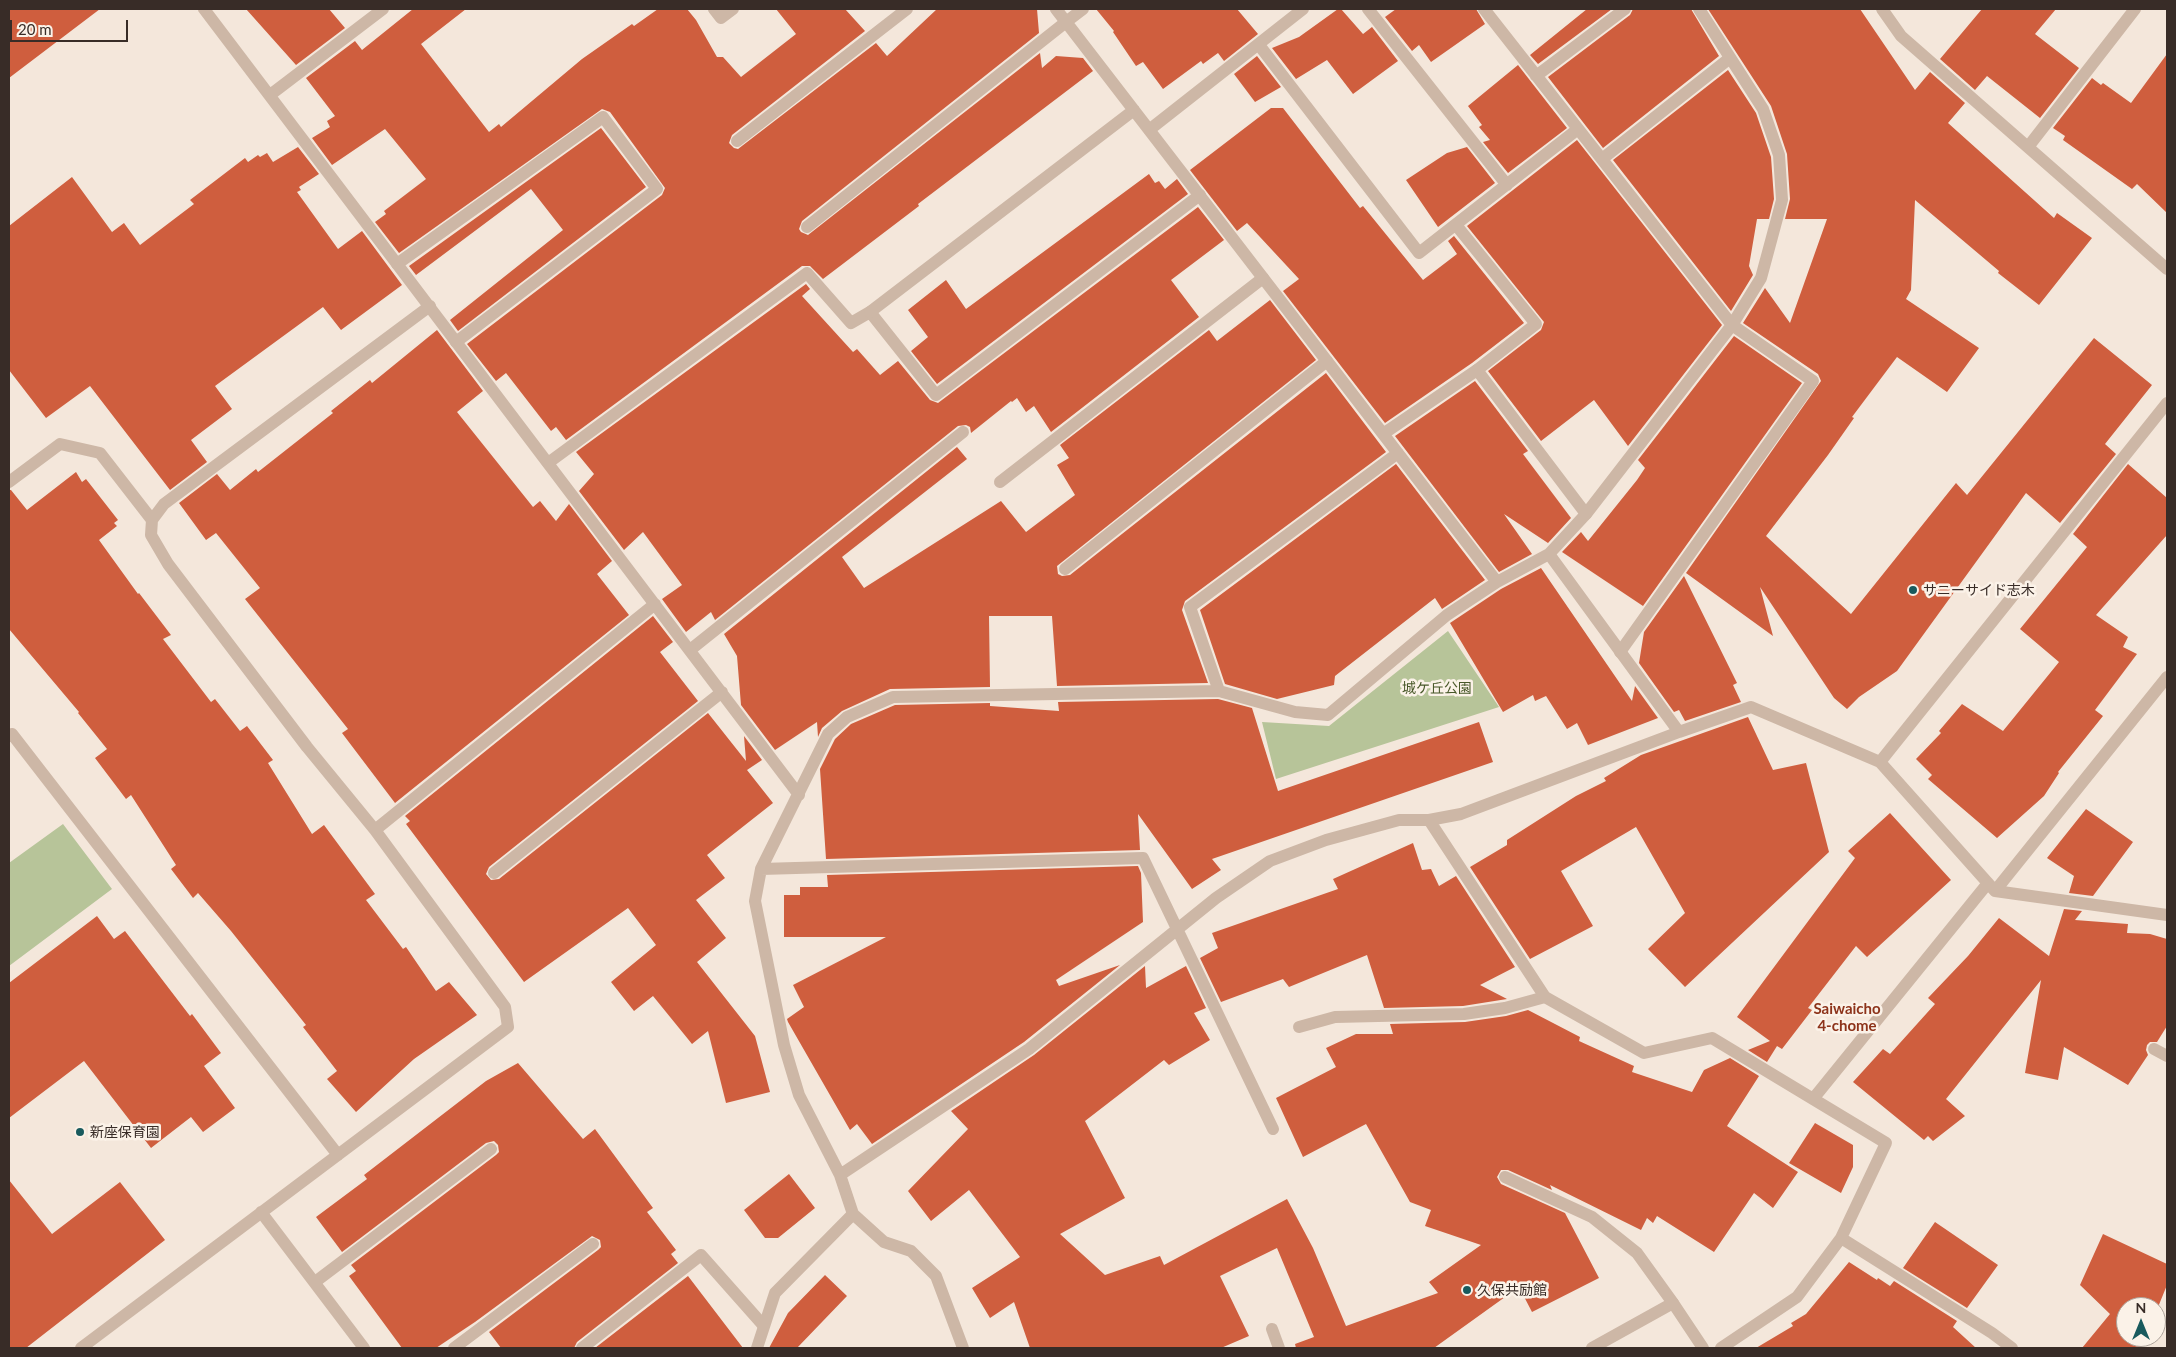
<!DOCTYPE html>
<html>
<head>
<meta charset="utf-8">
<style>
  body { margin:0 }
  #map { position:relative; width:2176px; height:1357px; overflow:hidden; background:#f4e7db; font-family:Lato,sans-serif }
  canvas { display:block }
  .frame { position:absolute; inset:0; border:10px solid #382c27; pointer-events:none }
  .north { position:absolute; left:2116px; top:1297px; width:50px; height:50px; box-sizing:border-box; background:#fbf2e8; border:1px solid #ada39b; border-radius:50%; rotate:0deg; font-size:14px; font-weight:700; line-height:20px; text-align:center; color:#382c27 }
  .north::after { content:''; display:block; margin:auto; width:18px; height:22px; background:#195a5d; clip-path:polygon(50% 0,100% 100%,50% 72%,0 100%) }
  .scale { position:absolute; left:10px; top:20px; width:118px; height:22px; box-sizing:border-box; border:2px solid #382c27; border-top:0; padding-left:6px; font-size:15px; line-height:18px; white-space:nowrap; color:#382c27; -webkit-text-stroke:4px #fbf2e8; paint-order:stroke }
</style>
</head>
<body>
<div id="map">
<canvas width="2176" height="1357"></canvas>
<div class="frame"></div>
<div class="north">N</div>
<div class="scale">20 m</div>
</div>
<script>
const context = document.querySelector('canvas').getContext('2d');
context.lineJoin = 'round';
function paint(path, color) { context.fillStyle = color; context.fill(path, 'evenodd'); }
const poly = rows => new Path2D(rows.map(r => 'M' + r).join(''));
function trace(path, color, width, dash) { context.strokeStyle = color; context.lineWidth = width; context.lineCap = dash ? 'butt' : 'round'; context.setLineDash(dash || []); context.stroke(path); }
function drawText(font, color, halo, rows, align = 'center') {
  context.font = font + ' Lato,"Noto Sans JP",sans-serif'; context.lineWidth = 5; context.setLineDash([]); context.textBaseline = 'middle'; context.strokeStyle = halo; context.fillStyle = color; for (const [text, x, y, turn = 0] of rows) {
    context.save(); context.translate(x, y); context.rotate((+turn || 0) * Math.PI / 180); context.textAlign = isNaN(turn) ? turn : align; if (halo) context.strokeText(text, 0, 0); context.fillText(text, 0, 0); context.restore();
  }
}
paint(poly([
  [1448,631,1499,707,1276,779,1262,722,1329,726],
  [63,824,112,889,9,966,9,863]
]), '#b7c499');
paint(poly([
  [9,9,100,9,9,78],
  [246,9,329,9,345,28,296,65],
  [413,9,466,9,421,44,489,132,499,124,501,127,582,59,632,24,634,26,658,9,687,9,696,20,717,57,723,57,741,77,796,34,776,9,845,9,865,31,732,135,729,143,734,148,738,149,876,43,887,56,937,9,1037,9,1039,33,802,221,799,229,801,232,808,235,1040,53,1042,68,1056,56,1083,58,1093,71,918,204,919,206,823,279,810,266,802,266,566,440,556,427,551,431,506,373,496,381,467,344,662,195,665,188,610,112,602,109,399,253,375,222,386,214,384,211,426,179,385,129,332,165,312,138,330,127,327,121,335,116,306,78,355,41,362,50],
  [1096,9,1237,9,1258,34,1224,61,1218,53,1203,64,1201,61,1163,89,1143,62,1136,66,1113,32,1114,31],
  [1338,9,1341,9,1363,34,1372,27,1398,61,1353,94,1327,60,1296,79,1272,48,1299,37],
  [1396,9,1476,9,1485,24,1431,62,1419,45,1412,51,1385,17],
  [1587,9,1612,9,1538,64,1530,55],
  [1633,9,1691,9,1719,56,1603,148,1548,77,1630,15],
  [1708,9,1860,9,1915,90,1930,72,1965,103,1948,123,2054,218,2057,213,2092,238,2039,305,1998,273,1999,271,1915,200,1911,290,1906,299,1979,348,1947,392,1897,357,1852,417,1854,418,1828,455,1766,536,1851,614,1956,483,1967,495,2094,338,2152,385,2105,444,2116,454,2060,523,2026,493,1897,671,1859,697,1847,709,1834,698,1760,587,1773,636,1686,573,1821,381,1818,374,1743,323,1765,288,1790,323,1827,219,1785,219,1790,199,1787,154,1771,106],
  [1982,9,2056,9,2035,34,2079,68,2040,118,1987,76,1975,90,1940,59],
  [2167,54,2167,213,2137,184,2132,189,2063,140,2065,136,2053,128,2092,78,2101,85,2103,83,2131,103],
  [1257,56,1281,87,1255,102,1234,74],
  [1518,65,1567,128,1508,173,1483,142,1490,140,1479,127,1482,125,1468,106],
  [1728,70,1756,113,1771,157,1774,199,1769,219,1757,219,1749,266,1753,275,1731,311,1613,160],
  [1271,108,1283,108,1360,208,1363,206,1423,280,1457,254,1448,241,1454,236,1524,323,1472,363,1385,423,1283,291,1299,279,1247,223,1237,231,1190,170],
  [601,128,646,187,458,331,450,320,563,230,531,189,416,275,409,266],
  [1577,140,1722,325,1628,446,1594,400,1541,441,1488,371,1541,330,1544,322,1467,226],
  [298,147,319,174,299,187,301,190,297,192,338,249,362,231,402,285,341,330,323,307,215,386,232,409,191,440,207,462,170,490,90,386,46,418,9,370,9,226,72,177,112,232,124,223,140,245,194,204,190,200,245,158,248,162,258,155,260,157,267,153,273,162],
  [1467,147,1495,183,1438,227,1406,180,1447,153],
  [1149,174,1155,183,1159,181,1165,189,1177,179,1188,194,937,384,911,351,928,337,908,310,946,280,966,309],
  [1198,207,1224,240,1171,280,1199,317,1051,432,1034,406,1026,412,1017,398,1012,402,1011,401,971,433,970,427,966,425,958,426,715,620,711,612,686,632,662,599,682,585,643,532,624,550,579,491,594,474,576,452,806,284,810,289,802,296,853,352,857,349,880,375,898,361,930,400,938,403],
  [1270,300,1316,360,1057,566,1058,574,1062,576,1070,575,1326,373,1386,452,1185,601,1182,610,1208,683,1057,686,1052,616,989,616,990,687,890,689,842,711,822,728,818,737,817,722,775,750,741,705,737,656,724,634,957,447,967,459,842,557,864,588,1001,501,1026,532,1075,495,1057,465,1069,458,1060,445,1209,330,1217,341],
  [437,330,483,391,457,412,533,507,540,501,556,521,569,504,612,561,597,574,629,615,395,803,342,733,348,729,245,599,260,588,216,533,206,540,179,503,217,474,230,490,256,469,258,472,333,413,331,411,370,380,372,383],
  [1734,336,1802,383,1643,606,1562,552,1581,532,1588,541,1637,480,1645,468,1638,460],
  [1475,381,1528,451,1523,454,1571,518,1548,543,1504,514,1532,554,1499,572,1395,436],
  [1396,464,1485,580,1442,609,1435,598,1335,676,1334,685,1277,699,1225,684,1200,610],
  [2128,464,2167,498,2167,535,2096,615,2128,637,2123,647,2137,654,2095,710,2103,716,2058,772,2059,773,2044,796,1997,838,1928,779,1932,775,1916,759,1941,733,1939,731,1962,704,2003,731,2059,662,2020,629,2087,547,2073,534],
  [76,472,82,482,86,479,118,520,114,523,117,526,99,540,138,594,139,593,171,635,163,639,211,702,215,699,240,731,247,726,273,760,268,763,312,834,324,825,375,894,366,900,403,949,406,947,436,991,449,982,477,1015,414,1059,356,1112,327,1079,337,1071,303,1027,306,1025,231,931,198,893,193,898,171,869,176,865,131,795,126,799,95,758,107,749,78,713,79,712,9,629,9,490,11,490,27,510],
  [1541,568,1632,701,1635,686,1658,718,1588,745,1577,723,1567,729,1546,696,1535,701,1533,695,1503,712,1450,623,1501,589],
  [1684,576,1737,683,1733,685,1741,702,1685,721,1679,710,1674,712,1639,663,1644,632],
  [653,616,673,642,660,652,698,701,489,867,486,874,491,880,499,879,708,713,746,761,744,736,762,760,747,770,773,803,707,855,725,878,696,900,726,938,697,962,755,1036,770,1092,726,1103,708,1031,692,1044,653,996,634,1011,611,982,656,945,628,908,524,982,406,824,410,821,405,816],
  [1218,699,1252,708,1278,791,1479,722,1493,762,1212,859,1221,870,1192,889,1138,814,1140,850,826,859,820,769,835,739,851,724,895,705,990,703,990,706,1059,711,1058,702],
  [1748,717,1773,770,1806,763,1829,852,1685,987,1648,949,1685,913,1636,827,1561,871,1593,926,1530,959,1470,867,1507,845,1507,840,1576,796,1606,781,1604,778,1641,755],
  [2086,809,2133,842,2093,896,2069,893,2074,876,2047,858],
  [1890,813,1951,880,1867,957,1856,946,1808,1008,1812,1010,1782,1049,1777,1046,1767,1062,1748,1050,1770,1041,1737,1017,1855,858,1848,851],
  [1413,843,1422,870,1431,869,1439,886,1456,876,1515,967,1480,985,1507,999,1463,1006,1384,1008,1367,955,1289,987,1283,979,1221,1002,1200,958,1218,948,1212,933,1338,889,1333,879],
  [1138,866,1141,873,1143,922,1056,980,1059,986,1120,965,1024,1042,872,1144,857,1124,850,1130,788,1022,787,1019,804,1007,793,985,886,937,784,937,784,895,800,895,800,887,828,887,827,875],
  [2064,909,2082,911,2075,920,2128,924,2127,933,2150,934,2167,939,2167,1026,2157,1042,2150,1042,2147,1045,2146,1050,2148,1055,2128,1085,2064,1047,2058,1080,2025,1073,2041,980,1946,1099,1965,1116,1933,1141,1928,1136,1924,1140,1853,1082,1883,1049,1890,1054,1935,1004,1928,998,1968,956,1999,918,2049,956],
  [97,916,114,939,125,931,190,1016,192,1014,221,1053,204,1066,235,1108,203,1132,191,1117,151,1148,84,1061,9,1118,9,983],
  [1145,966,1146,988,1186,966,1206,1008,1194,1013,1210,1040,1169,1065,1164,1060,1085,1121,1125,1198,1060,1234,1105,1275,1160,1256,1164,1265,1287,1199,1313,1248,1346,1326,1438,1293,1429,1282,1481,1245,1425,1226,1431,1210,1410,1202,1366,1124,1303,1157,1276,1098,1336,1067,1326,1048,1356,1034,1393,1034,1390,1024,1465,1022,1506,1016,1528,1010,1580,1037,1579,1041,1634,1066,1632,1072,1692,1092,1704,1070,1730,1058,1759,1076,1727,1126,1798,1172,1773,1208,1754,1193,1714,1252,1657,1216,1653,1223,1647,1218,1641,1230,1550,1185,1552,1190,1508,1170,1501,1170,1497,1177,1501,1184,1565,1213,1599,1278,1532,1312,1519,1287,1434,1348,1296,1348,1295,1344,1314,1337,1277,1248,1220,1276,1249,1336,1221,1348,1030,1348,1014,1302,990,1318,972,1288,1020,1257,969,1190,931,1221,908,1191,968,1129,951,1111,1034,1055],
  [518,1063,583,1139,595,1129,653,1208,647,1212,676,1250,671,1254,678,1263,577,1342,574,1348,501,1348,489,1332,598,1250,601,1247,600,1240,592,1236,475,1322,436,1348,402,1348,349,1276,356,1271,351,1265,496,1155,499,1152,498,1145,494,1141,486,1143,342,1252,316,1217,367,1179,364,1175,486,1081],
  [1815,1123,1853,1145,1853,1167,1841,1193,1789,1163],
  [789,1174,815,1208,778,1238,765,1238,744,1210],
  [9,1180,52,1234,120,1182,165,1240,26,1348,9,1348],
  [1935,1222,1998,1265,1967,1308,1903,1268],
  [2103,1234,2167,1264,2167,1285,2156,1312,2156,1307,2126,1307,2126,1337,2146,1337,2141,1348,2082,1348,2110,1314,2080,1285],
  [1849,1262,1877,1280,1878,1278,1890,1286,1894,1281,1957,1321,1953,1327,1976,1348,1756,1348,1793,1326,1791,1323,1806,1314],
  [825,1275,847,1296,797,1348,769,1348,788,1313],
  [688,1276,743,1348,595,1348]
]), '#cf5e3e');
trace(poly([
  [714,9,721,18,733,9],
  [737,141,907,9],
  [807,227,1066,22],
  [397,264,603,117,657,189,456,342],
  [1477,370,1586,514],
  [548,463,807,273,851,323,870,312,936,395,1200,195],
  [1000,482,1263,278],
  [1065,569,1327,361],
  [690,650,963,432],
  [1620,652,1813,381,1732,325],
  [1299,1027,1335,1017,1464,1014,1505,1008,1545,997],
  [2154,1049,2167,1056],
  [1505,1177,1592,1217,1637,1253,1673,1303],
  [315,1282,491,1149],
  [454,1348,593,1244],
  [582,1348,701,1255,763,1325]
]), '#cdb7a6', 12);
trace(poly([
  [204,9,799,795],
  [1056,9,1497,582],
  [1368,9,1507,185],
  [1484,9,1732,325],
  [1882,9,1901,36,2167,269],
  [1066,22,1083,9],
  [1259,45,1419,253,1578,129],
  [1536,76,1625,9],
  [270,95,383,9],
  [1149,130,1303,9],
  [2028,147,2135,9],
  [1602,159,1730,58],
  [870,312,1134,110],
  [1383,434,1477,370,1536,324,1456,225],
  [9,482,60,444,100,453,152,520],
  [1549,554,1679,732],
  [1219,691,1190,607,1398,453],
  [9,736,12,734,338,1155],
  [1880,762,2167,403],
  [1429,820,1545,997,1644,1053,1712,1038,1886,1143,1841,1238,1797,1297,1721,1348],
  [375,830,655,604],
  [761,869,1143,858,1273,1129],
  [494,873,722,692],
  [1995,891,2167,677],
  [1813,1099,1988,883],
  [840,1175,1029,1049,1216,898,1270,861,1326,840,1399,820,1429,820,1461,814,1679,732,1751,707,1880,762,1995,891,2167,915],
  [261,1212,364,1348],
  [1841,1238,1992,1333,2012,1348],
  [1272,1329,1279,1348],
  [81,1348,508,1027,505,1007,375,830,307,747,168,564,151,535,152,520,164,504,430,306],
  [757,1348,775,1293,853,1214],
  [963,1348,936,1276,911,1251,884,1242,853,1214,840,1175,799,1095,784,1045,755,901,761,869,828,734,847,717,893,697,1219,691,1295,712,1328,715,1447,615,1497,582,1549,554,1586,514,1732,325,1761,278,1782,200,1779,155,1763,109,1699,9],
  [1592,1348,1673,1303,1703,1348]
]), '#cdb7a6', 12);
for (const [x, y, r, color] of [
  [1913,590,5,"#195a5d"],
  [80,1132,5,"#195a5d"],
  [1467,1290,5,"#195a5d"]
]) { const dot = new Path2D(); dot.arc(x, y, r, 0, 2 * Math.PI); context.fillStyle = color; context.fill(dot); trace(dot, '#fbf2e8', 2); }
drawText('14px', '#382c27', '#fbf2e8', [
  ["サニーサイド志木",1923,590],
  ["新座保育園",90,1132],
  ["久保共励館",1477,1290]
], 'left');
drawText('14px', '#485829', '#fbf2e8', [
  ["城ケ丘公園",1437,688]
]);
drawText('bold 15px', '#8d331a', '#fbf2e8', [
  ["Saiwaicho",1847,1009],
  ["4-chome",1847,1026]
]);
</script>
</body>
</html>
